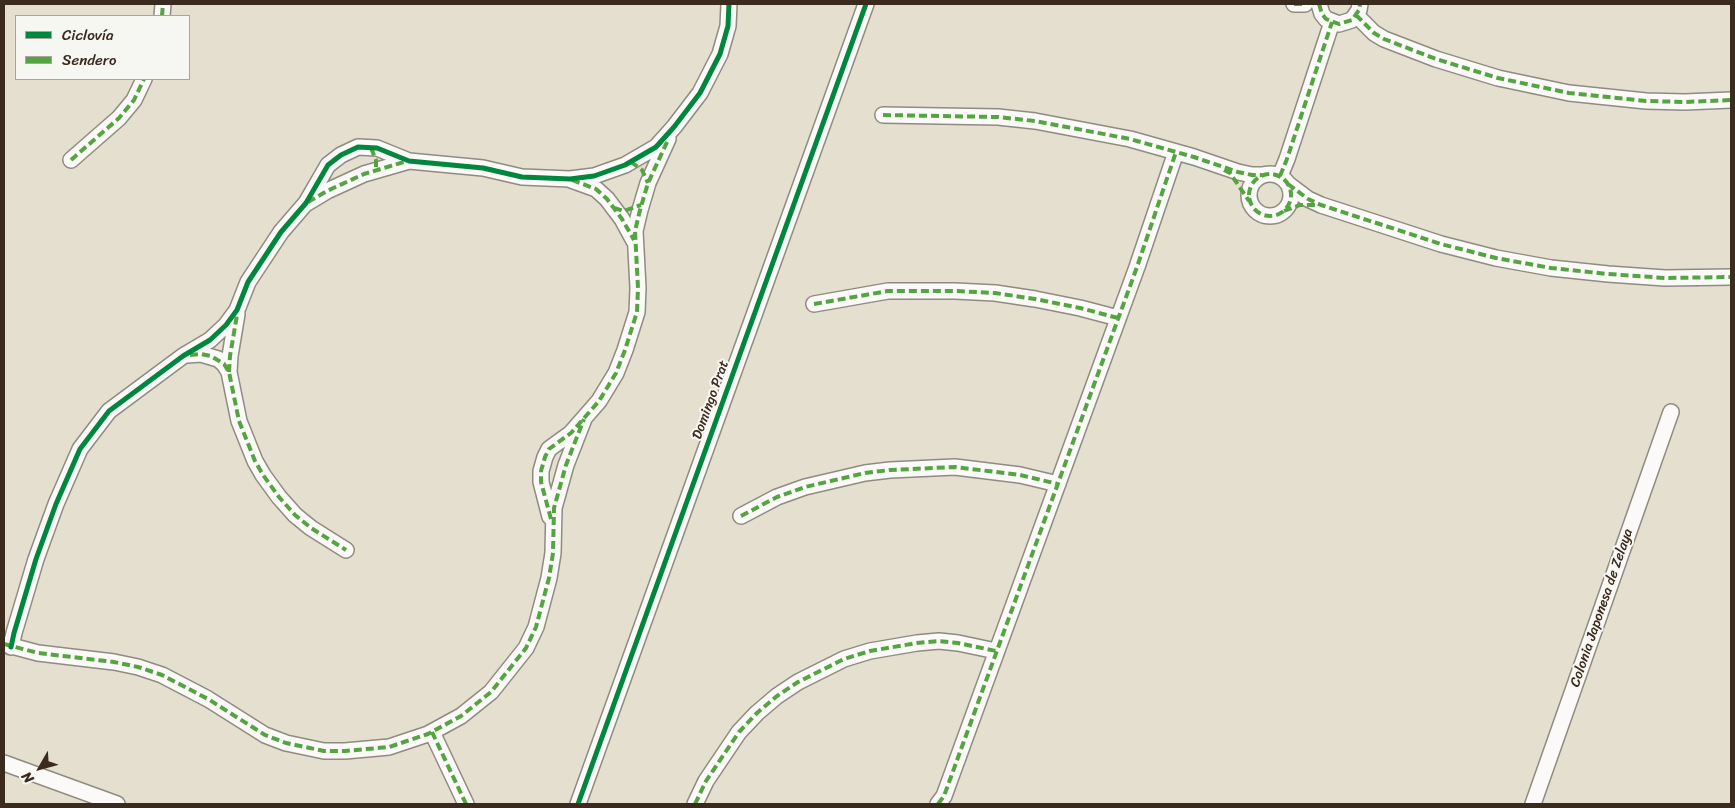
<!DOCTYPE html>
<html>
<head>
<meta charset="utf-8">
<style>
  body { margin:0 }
  #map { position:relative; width:1735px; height:808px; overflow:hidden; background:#e4dfcf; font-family:Sriracha,sans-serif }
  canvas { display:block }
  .frame { position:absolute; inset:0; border:5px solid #3b2a1e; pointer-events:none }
  .legend { position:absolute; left:15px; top:15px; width:175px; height:65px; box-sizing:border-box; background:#f6f6f2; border:1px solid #aba49d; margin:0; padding:6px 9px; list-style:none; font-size:15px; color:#3b2a1e }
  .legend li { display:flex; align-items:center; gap:10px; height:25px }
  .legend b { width:25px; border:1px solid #aba49d }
  .north { position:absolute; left:15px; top:743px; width:50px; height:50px; -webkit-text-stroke:4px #f6f6f2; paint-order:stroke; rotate:232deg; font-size:14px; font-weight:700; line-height:20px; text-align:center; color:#3b2a1e }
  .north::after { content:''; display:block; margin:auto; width:18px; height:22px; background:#3b2a1e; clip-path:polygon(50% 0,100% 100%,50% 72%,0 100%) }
</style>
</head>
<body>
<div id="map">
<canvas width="1735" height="808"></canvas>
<div class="frame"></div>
<ul class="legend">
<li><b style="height:6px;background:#00873e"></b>Ciclovía</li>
<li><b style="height:6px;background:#54a441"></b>Sendero</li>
</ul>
<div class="north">N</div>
</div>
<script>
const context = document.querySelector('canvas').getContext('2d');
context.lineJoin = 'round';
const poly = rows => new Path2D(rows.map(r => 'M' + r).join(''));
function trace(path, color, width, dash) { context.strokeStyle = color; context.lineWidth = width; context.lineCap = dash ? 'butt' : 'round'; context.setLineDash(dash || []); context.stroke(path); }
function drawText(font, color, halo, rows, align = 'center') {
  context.font = font + ' Sriracha,sans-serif'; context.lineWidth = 4; context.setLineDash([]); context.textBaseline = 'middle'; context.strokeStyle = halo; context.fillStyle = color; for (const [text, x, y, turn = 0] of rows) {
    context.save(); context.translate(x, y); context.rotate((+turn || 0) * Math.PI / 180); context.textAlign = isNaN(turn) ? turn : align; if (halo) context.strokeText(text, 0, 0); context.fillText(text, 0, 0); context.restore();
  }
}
const street = poly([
  [1294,4,1305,4],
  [1319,4,1322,14,1326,19,1339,24,1352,20,1359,10,1360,4],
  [1356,15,1374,33,1384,39,1436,59,1498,78,1569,93,1646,101,1685,102,1731,100],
  [162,16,163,4],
  [883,115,998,117,1035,121,1130,139,1194,157,1238,172,1252,175,1262,175],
  [71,160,119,118,134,100,144,79],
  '1249 195a21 21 0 1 1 42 0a21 21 0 1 1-42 0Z',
  [1280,176,1287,159,1332,22],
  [571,180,596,189,607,199,622,219,634,241],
  [1288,184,1308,199,1321,205,1441,244,1496,258,1551,268,1608,274,1665,278,1731,277],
  [307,203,327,191,364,174,409,161],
  [814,304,888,291,955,291,995,293,1035,299,1080,308,1118,318],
  [187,355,201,354,218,359,224,364,229,372,239,421,255,461,263,475,279,497,295,515,311,528,346,550],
  [229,372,230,356,237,314],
  [741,516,777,497,805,487,865,473,890,470,955,467,1020,475,1058,484],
  [550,517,541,482,541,471,545,457,549,449,571,433,599,401,616,373,625,350,637,312,638,288,635,231,640,210,648,183,668,139],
  [4,644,38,653,114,662,138,667,162,675,208,699,265,735,286,743,324,751,345,751,389,747,428,734,461,716,491,692,526,648,536,627,549,578,553,553,554,508,566,465,584,419],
  [11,647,14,633,36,559,56,504,80,449,109,411,183,356,210,340,226,325,237,310,248,282,281,232,306,203,328,165,341,155,358,147,377,148,409,161,483,168,522,177,570,179,594,176,625,165,656,147,674,127,700,93,720,54,728,26,729,4],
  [432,732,466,804],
  [4,763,117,804],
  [578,804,866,4],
  [695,804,706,781,739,732,757,713,777,696,798,682,844,659,870,651,917,643,939,641,958,643,996,651],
  [938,804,944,796,1049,508,1137,267,1176,152],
  [1533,804,1671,412]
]);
trace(street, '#908b81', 18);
trace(street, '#fbfaf8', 15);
trace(poly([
  [1294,4,1305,4],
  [1319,4,1322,14,1326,19,1339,24,1352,20,1359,10,1360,4],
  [1356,15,1374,33,1384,39,1436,59,1498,78,1569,93,1646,101,1685,102,1731,100],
  [162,16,163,4],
  [883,115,998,117,1035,121,1130,139,1194,157,1238,172,1252,175,1262,175],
  [371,148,376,160,376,170],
  [71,160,119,118,134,100,144,79],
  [631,162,642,170,648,183],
  [1224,170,1230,173,1249,201],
  '1249 195a21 21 0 1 1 42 0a21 21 0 1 1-42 0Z',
  [1280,176,1287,159,1332,22],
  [572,180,596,189,607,199,622,219,634,240],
  [1288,184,1308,199,1321,205,1441,244,1496,258,1551,268,1608,274,1665,278,1731,277],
  [308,202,327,191,364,174,407,161],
  [614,208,624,211,641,205],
  [1284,211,1300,205,1316,205],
  [814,304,888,291,955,291,995,293,1035,299,1080,308,1118,318],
  [190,355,201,354,211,356,224,364,229,372,239,421,255,461,263,475,279,497,295,515,311,528,346,550],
  [229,372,230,356,237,315],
  [741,516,777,497,805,487,865,473,890,470,955,467,1020,475,1058,484],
  [551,519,541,482,541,471,545,457,549,449,571,433,599,401,616,373,625,350,637,312,638,288,635,231,640,210,648,183,668,140],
  [4,644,38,653,114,662,138,667,162,675,208,699,265,735,286,743,324,751,345,751,389,747,428,734,461,716,491,692,526,648,536,627,549,578,553,553,554,508,566,465,584,419],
  [432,732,466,804],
  [695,804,706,781,739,732,757,713,777,696,798,682,844,659,870,651,917,643,939,641,958,643,996,651],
  [938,804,944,796,1049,508,1137,267,1176,152]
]), '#54a441', 4, [8, 4]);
trace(poly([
  [11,647,14,633,36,559,56,504,80,449,109,411,183,356,210,340,226,325,237,310,248,282,281,232,306,203,328,165,341,155,358,147,377,148,409,161,483,168,522,177,570,179,594,176,625,165,656,147,674,127,700,93,720,54,728,26,729,4],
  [578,804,866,4]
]), '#00873e', 5);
drawText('14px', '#3b2a1e', '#f6f6f2', [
  ["Domingo Prat",711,400,-70],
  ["Colonia Japonesa de Zelaya",1602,608,-71]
]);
</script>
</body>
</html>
